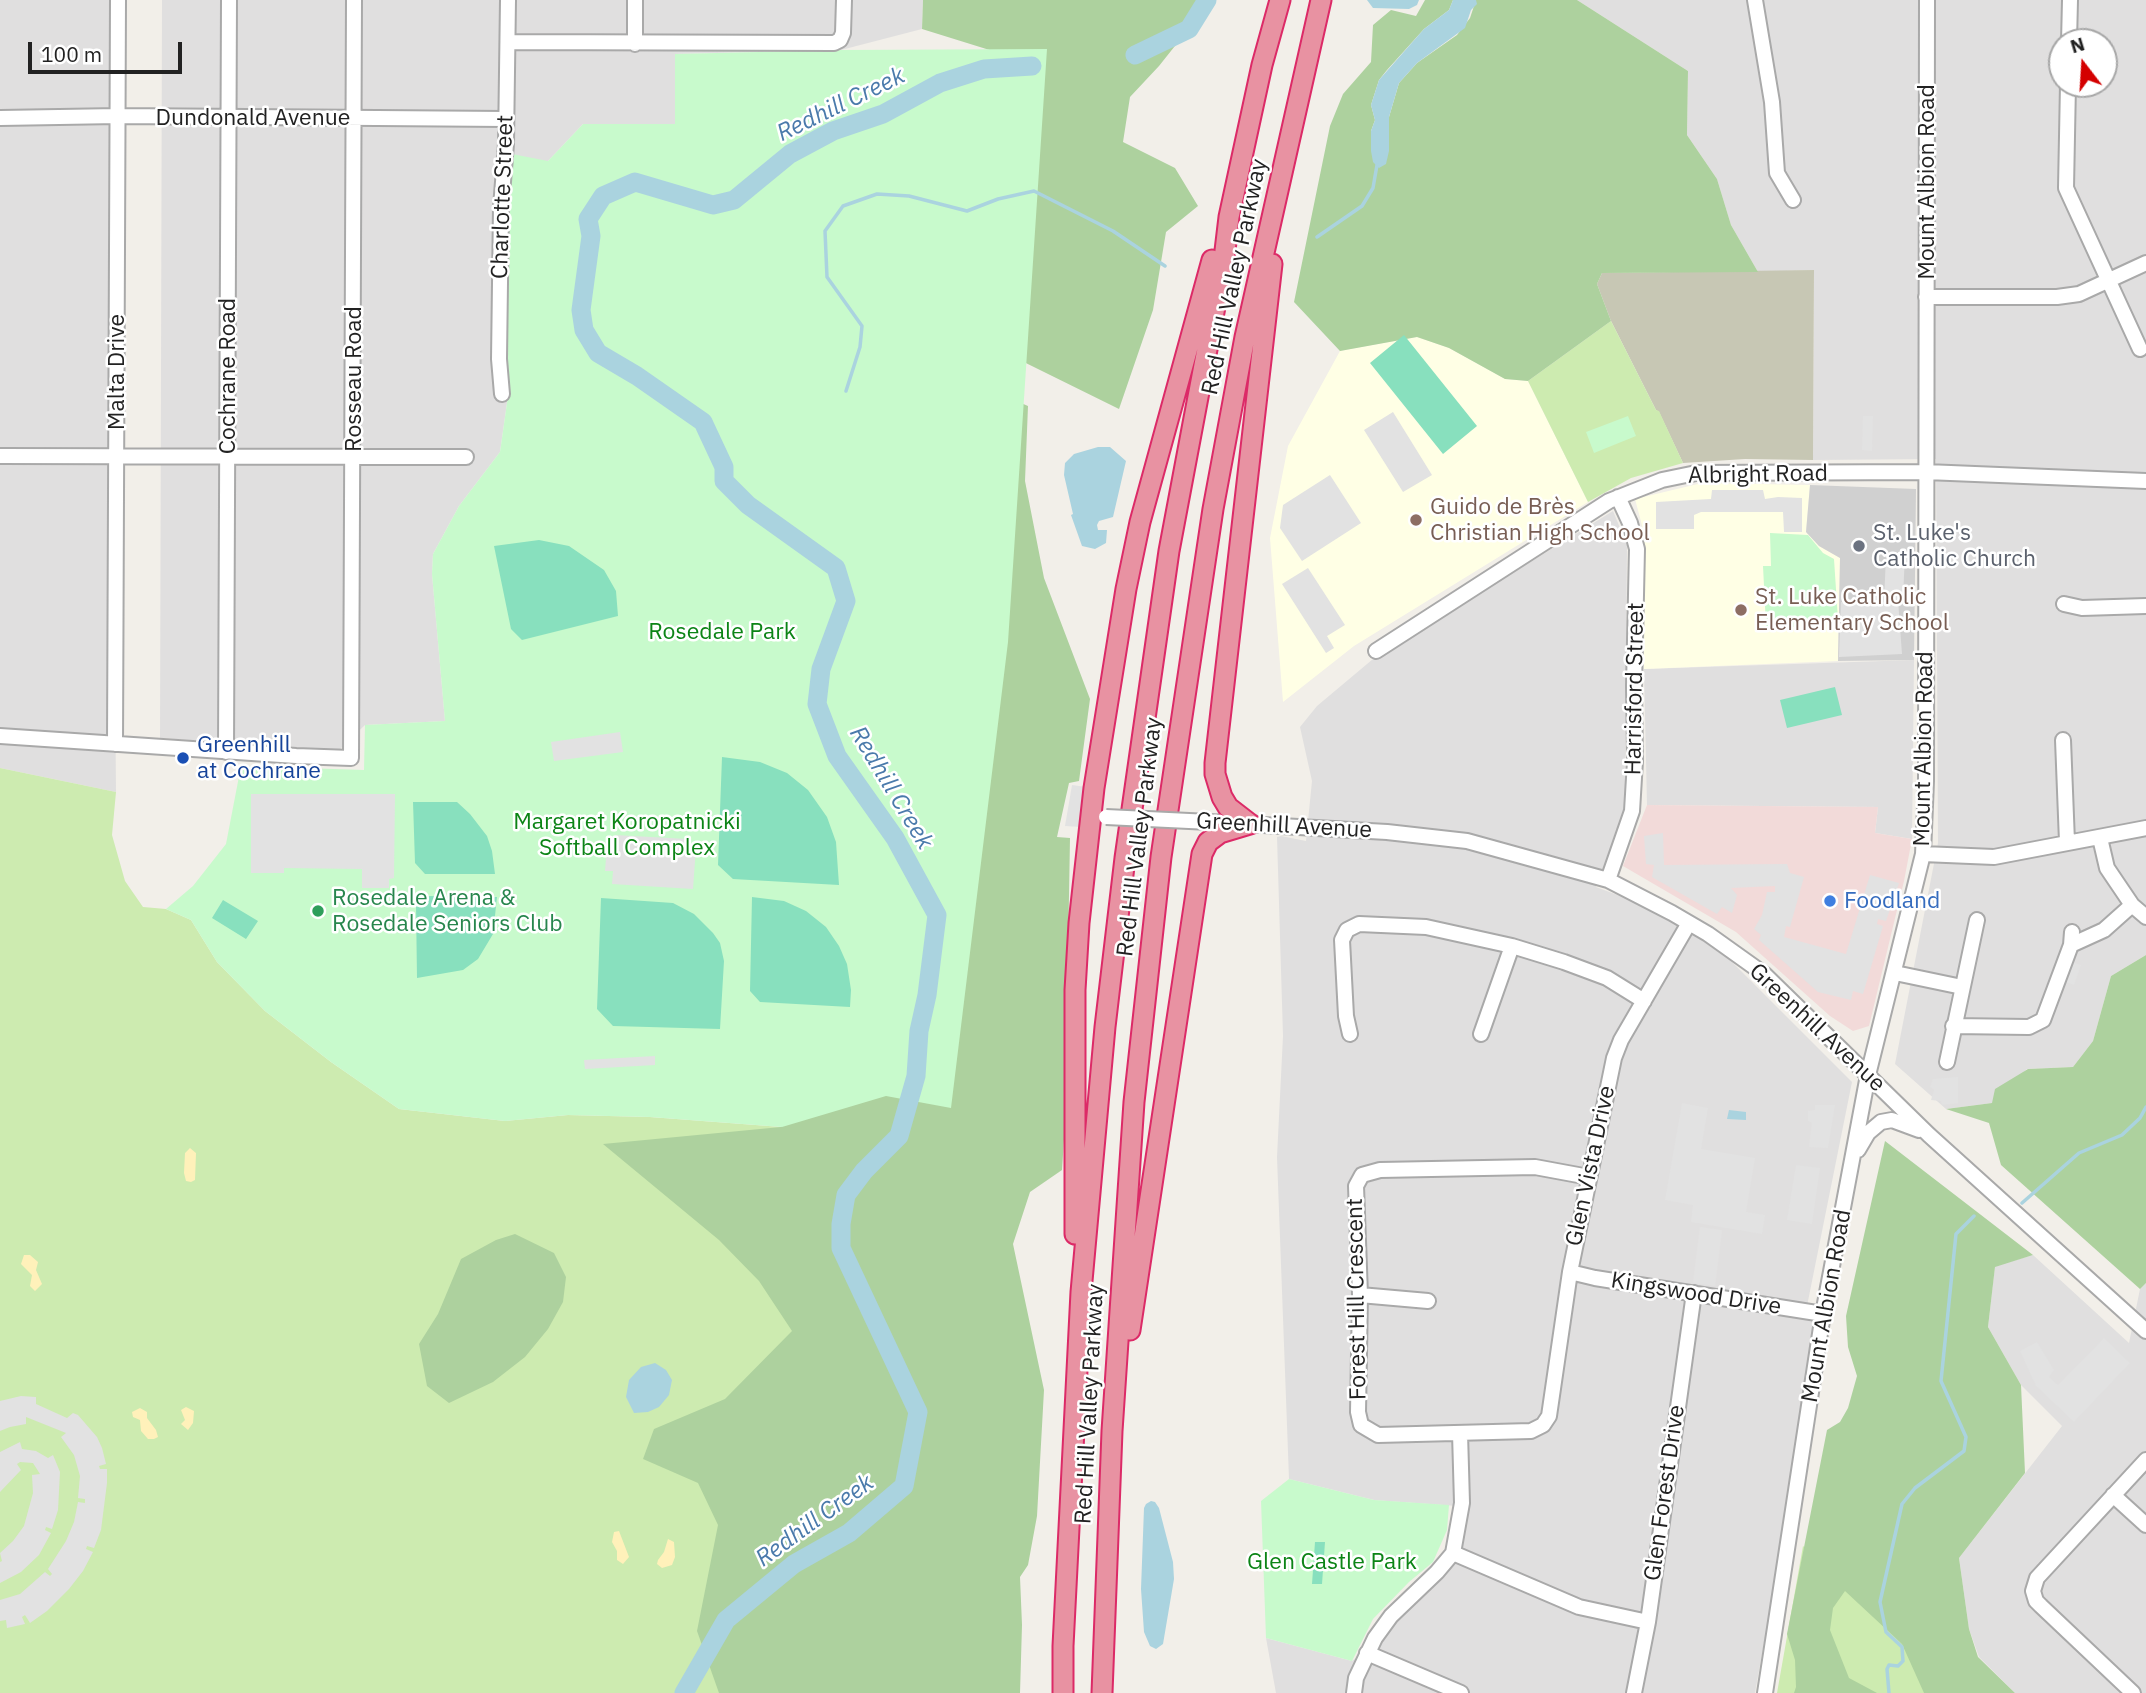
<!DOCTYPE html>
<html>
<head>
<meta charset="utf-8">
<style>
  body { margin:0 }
  #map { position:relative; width:2146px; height:1693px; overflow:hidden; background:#f2efe9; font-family:"IBM Plex Sans",sans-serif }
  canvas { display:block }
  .north { position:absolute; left:2048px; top:28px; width:70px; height:70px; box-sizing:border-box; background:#fff; border:2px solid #a7a7a7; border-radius:50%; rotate:343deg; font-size:19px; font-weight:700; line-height:28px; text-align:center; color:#222 }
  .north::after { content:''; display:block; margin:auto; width:24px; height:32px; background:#d40000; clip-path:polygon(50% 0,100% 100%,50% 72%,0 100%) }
  .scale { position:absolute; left:28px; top:42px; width:154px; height:32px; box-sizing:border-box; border:4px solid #222; border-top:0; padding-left:9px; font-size:21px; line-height:24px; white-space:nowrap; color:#222; -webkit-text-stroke:5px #fff; paint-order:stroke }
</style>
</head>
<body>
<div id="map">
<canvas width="2146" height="1693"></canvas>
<div class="north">N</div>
<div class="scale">100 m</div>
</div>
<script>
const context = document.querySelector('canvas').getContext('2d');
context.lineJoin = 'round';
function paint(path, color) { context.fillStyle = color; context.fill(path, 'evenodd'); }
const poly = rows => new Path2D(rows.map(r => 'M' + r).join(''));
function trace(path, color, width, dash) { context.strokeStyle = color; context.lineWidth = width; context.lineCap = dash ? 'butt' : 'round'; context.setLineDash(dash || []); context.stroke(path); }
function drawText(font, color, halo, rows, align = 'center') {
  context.font = font + ' "IBM Plex Sans",sans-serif'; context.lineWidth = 5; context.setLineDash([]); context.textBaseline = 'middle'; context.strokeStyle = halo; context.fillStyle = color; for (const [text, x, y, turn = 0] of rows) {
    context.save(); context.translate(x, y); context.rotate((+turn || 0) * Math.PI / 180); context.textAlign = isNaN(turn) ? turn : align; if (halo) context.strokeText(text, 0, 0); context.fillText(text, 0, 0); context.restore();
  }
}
paint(poly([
  [0,0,109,0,116,792,0,768],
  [162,0,923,0,922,29,841,50,675,54,675,124,583,124,548,161,506,198,508,396,500,452,459,506,433,554,432,574,445,721,365,725,338,751,160,738],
  [1577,0,2146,0,2146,955,2111,976,2093,1041,2073,1067,2027,1069,1992,1103,1946,1109,1895,1064,1938,843,1936,459,1813,460,1814,270,1758,272,1731,225,1717,179,1687,135,1688,71],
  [2062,42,2104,42,2104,84,2062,84],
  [1613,511,1627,545,1625,811,1596,887,1693,923,1852,1082,1806,1311,1823,1314,1755,1693,1276,1693,1266,1638,1352,1661,1369,1648,1450,1551,1457,1506,1374,1500,1289,1479,1277,1157,1283,1036,1277,837,1281,836,1306,841,1312,781,1300,727,1317,706,1373,659],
  [1914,660,1912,839,1875,833,1878,807,1647,805,1644,669],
  [2033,1255,2129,1343,2140,1289,2146,1283,2146,1693,2015,1693,1979,1657,1969,1629,1959,1558,2062,1426,2021,1385,1988,1327,1995,1266]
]), '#e0dfdf');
paint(poly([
  [1647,805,1878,807,1875,833,1912,839,1904,881,1869,1026,1853,1031,1830,1016,1736,932,1623,866]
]), '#f2dad9');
paint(poly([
  [1417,337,1449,348,1505,379,1528,381,1588,502,1354,646,1283,702,1270,538,1288,446,1340,351],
  [1702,483,1810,485,1806,532,1819,546,1840,558,1838,661,1644,669,1643,529,1635,499]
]), '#ffffe5');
paint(poly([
  [1810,485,1916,489,1914,660,1838,661,1840,558,1819,546,1806,532]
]), '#d0d0d0');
paint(poly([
  [1814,270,1813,460,1745,459,1683,463,1659,412,1656,410,1611,321,1597,284,1602,273]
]), '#c7c7b4');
paint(poly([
  [1611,321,1656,410,1659,411,1683,463,1631,478,1588,502,1528,381],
  [0,768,116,792,112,835,125,881,143,907,166,909,191,920,217,962,265,1011,331,1062,399,1109,505,1121,568,1115,650,1117,782,1127,793,1342,800,1693,0,1693],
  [1803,1546,1923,1648,1957,1693,1777,1693]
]), '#cdebb0');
paint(poly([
  [923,0,1201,0,1206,7,1159,66,1130,97,1123,142,1175,168,1198,206,1166,232,1153,310,1119,409,965,333,996,52,922,29],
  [1425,0,1453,0,1449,10,1424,29,1387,70,1379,80,1371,105,1375,120,1371,131,1389,151,1389,117,1399,83,1417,63,1457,35,1470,18,1476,0,1577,0,1688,71,1687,135,1717,179,1731,225,1758,272,1602,273,1597,284,1611,321,1528,381,1505,379,1449,348,1417,337,1340,351,1294,302,1330,126,1343,94,1371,62,1373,25,1391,10,1416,16],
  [1014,400,1028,406,1025,481,1044,578,1090,699,1079,781,1069,783,1057,837,1070,838,1065,1124,1062,1170,1030,1192,1013,1244,1044,1390,1037,1516,1028,1565,1020,1577,1022,1625,1020,1693,719,1693,697,1631,718,1525,698,1483,643,1459,654,1429,725,1399,792,1331,759,1281,719,1240,603,1144,781,1127],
  [2146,955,2146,1283,2140,1289,2001,1165,1989,1123,1946,1109,1992,1103,1995,1089,2028,1069,2073,1067,2093,1041,2111,976],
  [1885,1141,2033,1255,1995,1267,1988,1327,2021,1385,2025,1473,1959,1558,1969,1629,1978,1657,2015,1693,1924,1693,1902,1644,1845,1591,1833,1608,1830,1630,1849,1678,1877,1693,1794,1693,1796,1687,1795,1660,1787,1634,1827,1430,1840,1422,1848,1408,1857,1376,1848,1347,1846,1316],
  [515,1234,554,1253,566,1277,563,1302,548,1329,525,1357,493,1382,449,1403,427,1386,419,1344,438,1314,461,1259,496,1240]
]), '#add19e');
paint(poly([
  [190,1148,196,1153,195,1180,191,1182,186,1181,184,1173,185,1153],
  [24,1255,30,1255,38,1262,36,1270,42,1284,35,1291,30,1286,32,1275,21,1264],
  [186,1407,194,1411,193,1423,188,1430,181,1424,185,1420,181,1410],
  [140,1408,147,1412,147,1418,156,1430,158,1437,154,1439,148,1439,141,1431,140,1420,133,1417,132,1412],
  [619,1531,629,1557,623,1564,617,1560,617,1551,612,1542,614,1532],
  [668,1539,674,1542,675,1557,672,1565,662,1568,657,1564,658,1560,664,1552]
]), '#fff1ba');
paint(poly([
  [1047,49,1008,642,951,1108,886,1096,782,1127,650,1117,568,1115,505,1121,399,1109,331,1062,265,1011,217,962,191,920,166,909,193,886,226,844,241,766,364,770,365,725,445,721,432,574,433,554,459,506,500,452,508,396,506,198,512,154,548,161,583,124,675,124,675,54,841,50],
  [1628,416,1636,436,1594,453,1586,432],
  [1770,533,1808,535,1823,553,1834,559,1838,620,1794,620,1794,627,1766,626,1763,566,1771,566],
  [1289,1479,1374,1500,1449,1505,1447,1530,1433,1562,1409,1582,1373,1619,1352,1661,1266,1638,1261,1501]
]), '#c8facc');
paint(poly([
  [1404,335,1477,426,1443,454,1370,363],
  [539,540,569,546,604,570,616,591,618,616,522,640,511,629,494,546],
  [1835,687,1842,715,1787,728,1780,700],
  [722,757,760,762,787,773,808,790,827,817,836,842,839,885,733,879,718,865],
  [413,802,457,802,470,814,487,836,492,851,495,874,425,874,415,863],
  [426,896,497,897,493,934,478,959,463,970,417,978,416,905],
  [752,897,784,901,806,911,826,927,839,946,847,964,851,990,850,1007,760,1002,750,991],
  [601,898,673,903,694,914,713,933,720,943,724,961,720,1029,613,1026,597,1009],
  [223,900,258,921,246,939,212,918],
  [1315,1542,1325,1542,1322,1584,1312,1584]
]), '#88e0be');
paint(poly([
  [1393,412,1432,475,1403,492,1364,430],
  [1863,416,1873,416,1872,451,1862,450],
  [1330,475,1361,523,1302,561,1280,528,1283,505],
  [1712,490,1763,490,1765,499,1778,497,1802,498,1802,532,1784,532,1783,512,1701,512,1694,515,1694,529,1656,529,1656,502,1711,499],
  [1905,554,1903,598,1898,600,1902,654,1839,657,1841,602,1884,602,1886,555],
  [1308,568,1345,625,1327,636,1334,648,1326,653,1282,584],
  [620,732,623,752,554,761,551,742],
  [1072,785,1086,787,1081,827,1065,826],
  [251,794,395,794,394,878,389,879,389,888,362,888,362,869,284,868,284,873,251,873],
  [1663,833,1664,865,1787,864,1790,873,1804,877,1790,927,1786,926,1784,937,1846,954,1870,875,1899,883,1886,921,1878,919,1877,924,1883,926,1863,994,1853,991,1851,1000,1818,992,1759,940,1761,935,1754,929,1762,915,1767,892,1775,892,1775,886,1731,888,1737,895,1732,913,1722,907,1717,914,1652,877,1654,865,1646,864,1644,836],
  [615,835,687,839,687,846,696,847,693,889,612,884,613,871,605,871,607,845,615,846],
  [2072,962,2081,965,2074,985,2065,982],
  [655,1056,655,1065,585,1069,584,1060],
  [1958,1077,1958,1103,1942,1105,1941,1101,1931,1100,1934,1090,1930,1087,1933,1079],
  [1682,1103,1708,1108,1701,1149,1755,1158,1746,1212,1765,1215,1762,1234,1691,1222,1693,1205,1665,1200],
  [1815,1105,1835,1105,1828,1148,1809,1147,1812,1123,1808,1121,1808,1111,1815,1110],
  [1796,1165,1820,1168,1812,1224,1787,1220],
  [1700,1227,1722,1230,1715,1286,1693,1283],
  [2104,1338,2130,1363,2074,1422,2036,1386,2020,1351,2037,1342,2054,1370,2049,1377,2058,1385],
  [21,1396,36,1397,36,1404,67,1418,73,1413,78,1415,97,1437,102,1448,106,1464,99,1466,100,1469,107,1469,107,1483,101,1530,94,1548,87,1546,86,1549,93,1552,83,1571,69,1589,47,1611,30,1623,25,1615,22,1617,25,1624,7,1628,6,1620,0,1621,0,1600,20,1594,45,1572,50,1576,52,1574,48,1569,66,1541,74,1522,78,1502,85,1503,85,1499,78,1498,80,1476,74,1455,61,1437,66,1433,26,1417,26,1424,10,1427,0,1431,0,1401],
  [20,1442,22,1449,36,1451,48,1458,53,1455,60,1472,58,1510,52,1529,46,1527,45,1530,51,1533,39,1555,21,1572,0,1583,0,1562,2,1561,0,1553,13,1541,24,1526,33,1493,32,1475,40,1474,33,1463,20,1462,17,1464,21,1470,0,1492,0,1452]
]), '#e2e2e2');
paint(poly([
  [1367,0,1419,0,1417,5,1409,9,1373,8],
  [1453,0,1476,0,1477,4,1471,10,1465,28,1417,63,1399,83,1389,117,1389,151,1386,164,1379,168,1373,162,1371,151,1371,131,1375,120,1371,105,1379,80,1424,29,1449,10],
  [1098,447,1110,447,1126,461,1113,517,1099,521,1097,525,1098,530,1107,530,1106,543,1095,549,1082,546,1071,515,1073,514,1064,475,1065,463,1074,454],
  [1729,1110,1746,1112,1746,1120,1727,1119],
  [655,1363,666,1370,672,1380,669,1395,659,1407,648,1412,634,1413,626,1397,629,1380,641,1367],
  [1151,1501,1155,1502,1159,1508,1173,1562,1174,1579,1163,1644,1156,1649,1150,1646,1144,1632,1141,1589,1144,1508,1146,1504]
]), '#aad3df');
trace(poly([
  [1317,237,1362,206,1373,188,1377,165],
  [846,391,860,347,862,326,827,277,825,231,843,206,877,194,909,196,967,211,998,199,1034,191,1113,231,1165,266],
  [2022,1203,2079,1153,2122,1135,2140,1118,2146,1107],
  [1889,1693,1887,1669,1889,1665,1898,1666,1903,1661,1902,1647,1886,1632,1880,1602,1902,1504,1915,1488,1964,1451,1966,1437,1941,1381,1956,1234,1974,1216]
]), '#aad3df', 3.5);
trace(poly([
  [1135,55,1189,29,1207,0],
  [684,1693,726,1620,794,1564,849,1533,904,1486,918,1412,841,1248,841,1224,846,1195,864,1171,899,1136,916,1076,919,1031,927,995,937,915,895,838,837,756,817,704,821,669,846,601,836,568,748,505,724,481,724,467,703,422,637,376,598,353,584,330,581,310,591,236,588,219,603,196,635,182,713,205,734,200,790,154,833,131,883,114,940,83,984,69,1032,66]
]), '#aad3df', 19);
const minor = poly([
  [1755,0,1772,102,1777,173,1793,200],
  [508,42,834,43,840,40,843,33,844,0],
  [2069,42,2070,0],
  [635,44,635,0],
  [2068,84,2066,188,2140,349],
  [0,118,118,116,506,119],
  [1926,297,2057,297,2079,294,2146,263],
  [502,394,499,359,501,207,506,144,508,0],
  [0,456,466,457],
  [2064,604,2082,608,2146,606],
  [1376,651,1609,501,1662,480,1696,473,1926,472,2146,481],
  [0,736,296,756,351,758,354,0],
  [2063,740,2067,842],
  [115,744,118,0],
  [226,752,229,0],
  [1210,822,1387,832,1467,841,1608,880,1672,913,1708,934,1764,974,1929,1135,2146,1331],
  [2100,838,2107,868,2132,905,2146,917],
  [1923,854,1994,857,2146,828],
  [1608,880,1632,811,1635,761,1634,686,1637,549,1630,523,1618,497],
  [2071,945,2104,930,2132,905],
  [1895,973,1962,987],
  [1953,1026,2029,1027,2043,1020,2071,945,2072,932],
  [1350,1034,1346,1016,1342,940,1347,930,1359,924,1426,927,1512,946,1564,962,1607,978,1644,1001],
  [1481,1034,1512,946],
  [1947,1062,1977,920],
  [1858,1150,1868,1133,1881,1122,1892,1120,1919,1130],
  [1589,1177,1535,1167,1380,1170,1362,1175,1356,1186,1360,1295,1358,1412,1361,1425,1378,1435,1531,1431,1543,1425,1549,1416,1570,1272,1614,1058,1621,1040,1689,923],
  [1570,1272,1595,1278,1823,1314],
  [1360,1295,1428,1301],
  [2113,1495,2146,1525],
  [1453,1553,1579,1607,1648,1622],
  [1367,1653,1461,1693],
  [1354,1693,1356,1678,1375,1638,1391,1616,1437,1572,1453,1553,1462,1503,1460,1433],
  [1634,1693,1648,1622,1694,1293],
  [1765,1693,1823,1314,1868,1075,1923,854,1926,781,1927,0],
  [2133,1693,2041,1606,2036,1601,2033,1591,2037,1578,2146,1460]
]);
const highway = poly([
  [1250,824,1228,807,1222,797,1215,774,1215,763,1272,264],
  [1075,1234,1075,990,1079,923,1094,788,1126,589,1140,522,1212,260],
  [1130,1330,1202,854,1208,842,1220,833,1250,824],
  [1063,1693,1063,1646,1081,1292,1105,1027,1125,858,1169,551,1224,259,1229,217,1262,65,1280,0],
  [1102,1693,1112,1431,1134,1102,1161,857,1213,509,1245,337,1321,0]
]);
trace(minor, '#a9a9a9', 18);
trace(highway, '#dc2a67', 23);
trace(minor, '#fff', 14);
trace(highway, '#e892a2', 19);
const minorBridge = poly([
  [1106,817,1210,822]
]);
trace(minorBridge, '#a9a9a9', 18, []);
trace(minorBridge, '#fff', 14);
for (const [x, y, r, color] of [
  [1416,520,7,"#8d6e63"],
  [1859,546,7,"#6b7280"],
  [1741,610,7,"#8d6e63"],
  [183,758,7,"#1a4fb4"],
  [1830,901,7,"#3f7fe0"],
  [318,911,7,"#2e9e5b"]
]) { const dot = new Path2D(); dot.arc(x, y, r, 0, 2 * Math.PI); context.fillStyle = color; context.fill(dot); trace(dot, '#fff', 2.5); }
drawText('23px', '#222', '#fff', [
  ["Dundonald Avenue",253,118],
  ["Mount Albion Road",1927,182,-90],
  ["Charlotte Street",503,197,-88],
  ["Red Hill Valley Parkway",1235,277,-78],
  ["Malta Drive",117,372,-90],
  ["Cochrane Road",228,376,-90],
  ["Rosseau Road",354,379,-90],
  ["Albright Road",1758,475,-1],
  ["Harrisford Street",1635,689,-89],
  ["Mount Albion Road",1924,749,-89],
  ["Greenhill Avenue",1284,826,3],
  ["Red Hill Valley Parkway",1140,837,-83],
  ["Greenhill Avenue",1817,1028,43],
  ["Glen Vista Drive",1591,1166,-78],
  ["Kingswood Drive",1696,1294,9],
  ["Forest Hill Crescent",1357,1299,-91],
  ["Mount Albion Road",1827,1306,-80],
  ["Red Hill Valley Parkway",1090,1404,-87],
  ["Glen Forest Drive",1665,1493,-82]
]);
drawText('23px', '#785e54', '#fff', [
  ["Guido de Brès",1430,507],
  ["Christian High School",1430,533],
  ["St. Luke Catholic",1755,597],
  ["Elementary School",1755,623]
], 'left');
drawText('23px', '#5b616d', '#fff', [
  ["St. Luke's",1873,533],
  ["Catholic Church",1873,559]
], 'left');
drawText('23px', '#0c8416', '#fff', [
  ["Rosedale Park",722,632],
  ["Margaret Koropatnicki",627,822],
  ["Softball Complex",627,848],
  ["Glen Castle Park",1332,1562]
]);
drawText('23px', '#164399', '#fff', [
  ["Greenhill",197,745],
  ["at Cochrane",197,771]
], 'left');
drawText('23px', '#27864d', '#fff', [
  ["Rosedale Arena &",332,898],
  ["Rosedale Seniors Club",332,924]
], 'left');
drawText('23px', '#366cbe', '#fff', [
  ["Foodland",1844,901]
], 'left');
drawText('italic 24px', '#4a7aab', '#fff', [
  ["Redhill Creek",841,105,-26],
  ["Redhill Creek",891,788,59],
  ["Redhill Creek",815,1521,-36]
]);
</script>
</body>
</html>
